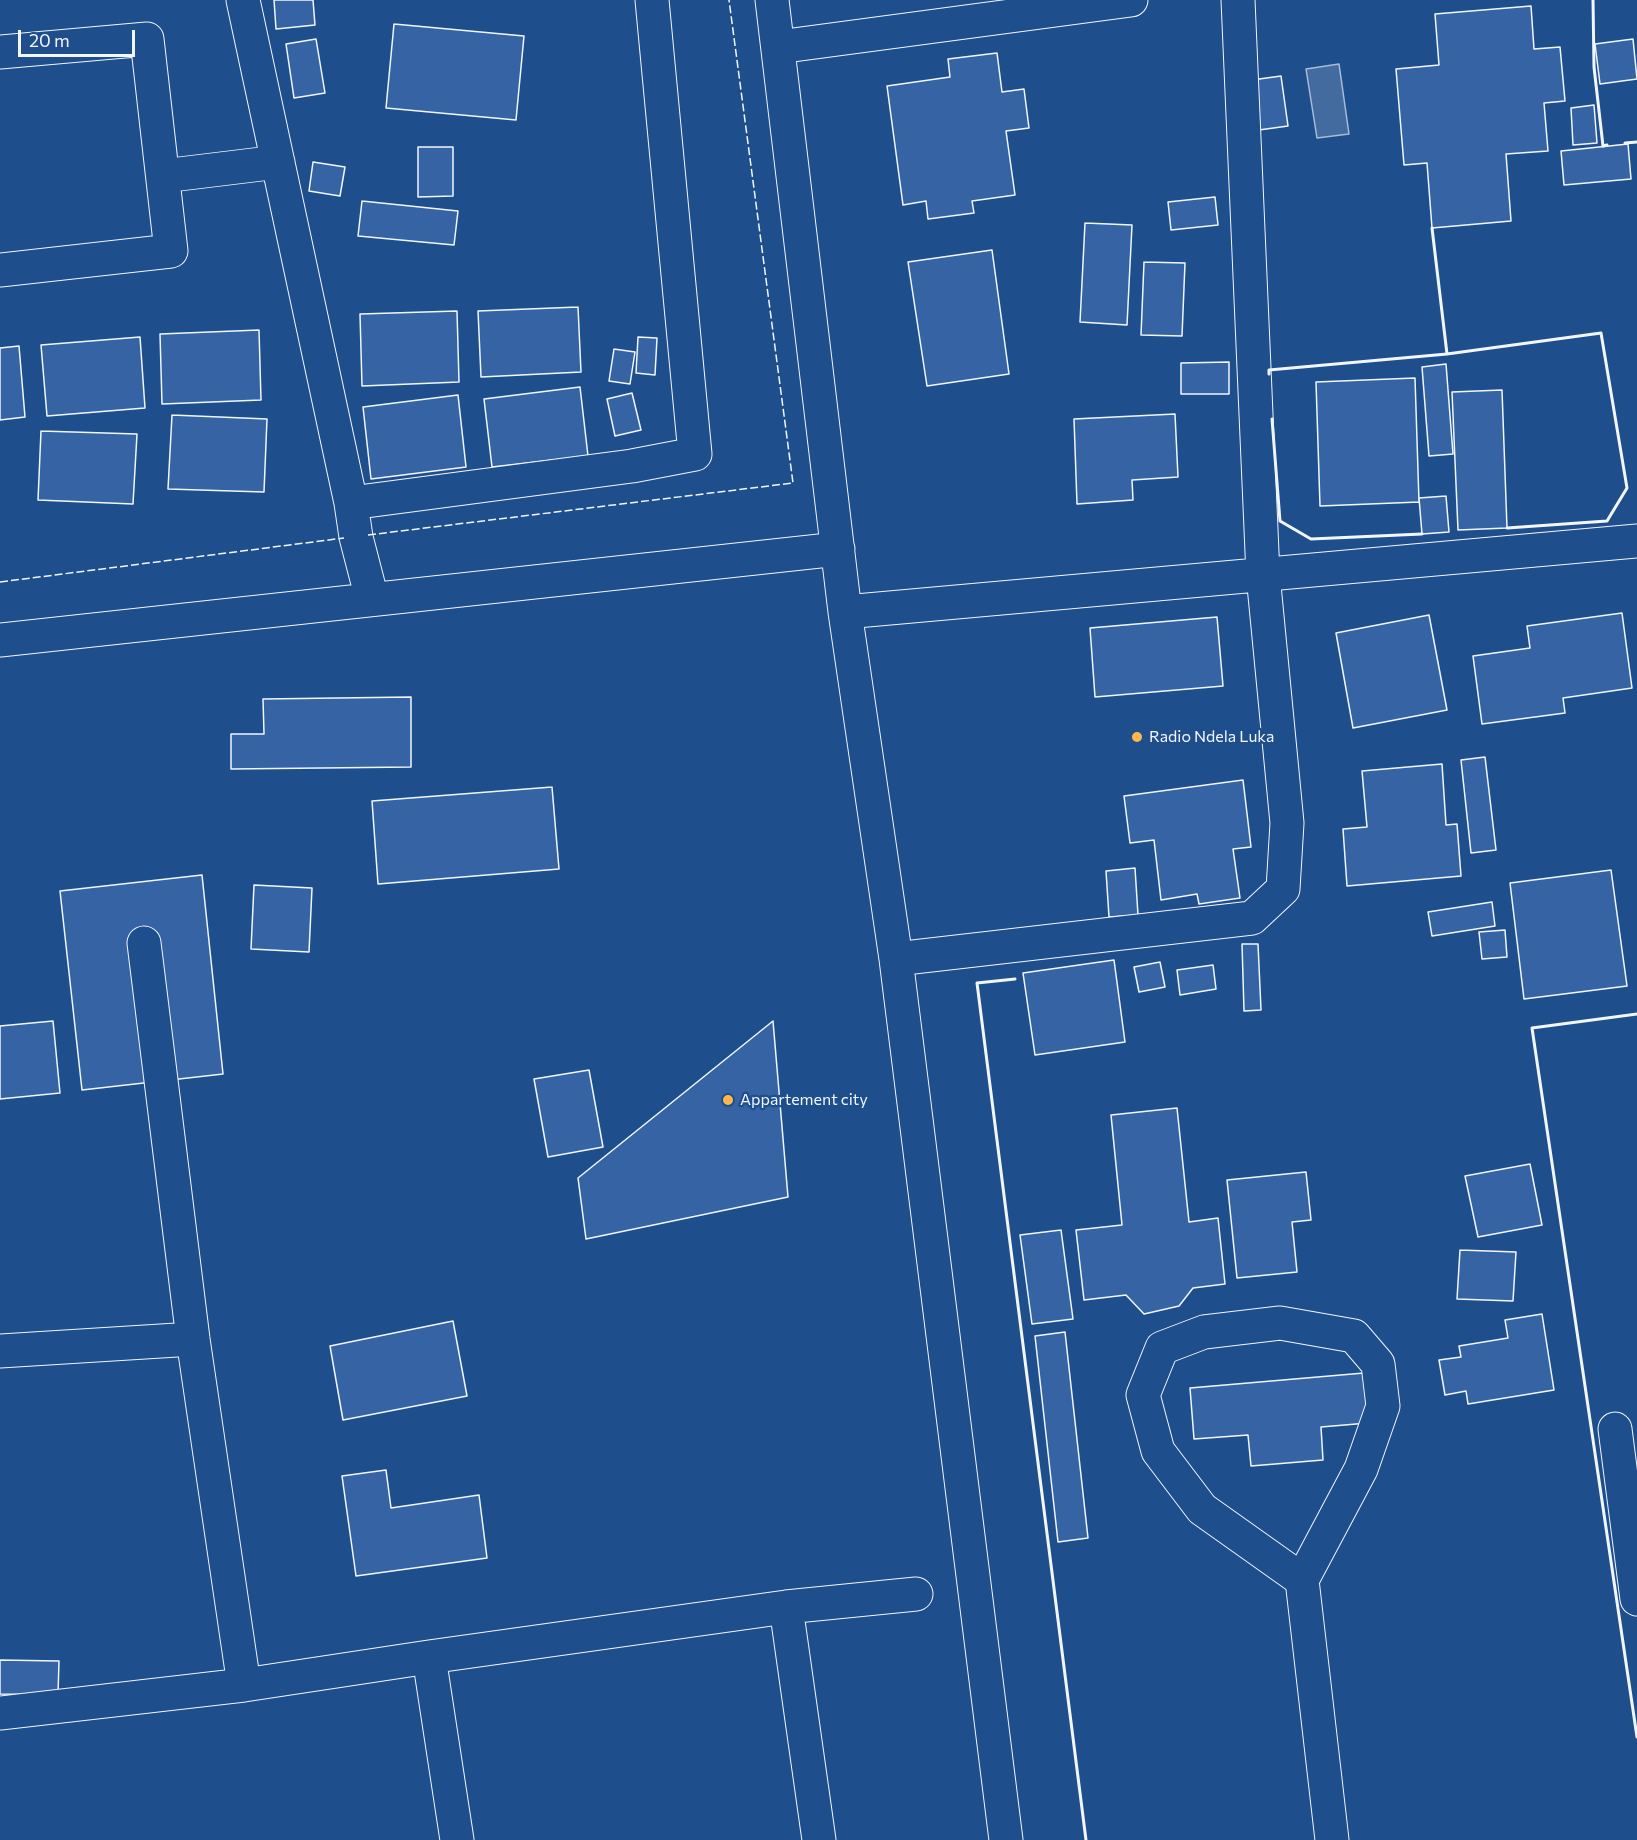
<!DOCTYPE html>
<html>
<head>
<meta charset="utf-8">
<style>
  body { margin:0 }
  #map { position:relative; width:1637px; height:1840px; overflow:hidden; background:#1f4e8c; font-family:Commissioner,sans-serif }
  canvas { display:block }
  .scale { position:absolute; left:18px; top:30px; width:117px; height:27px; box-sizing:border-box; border:3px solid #f2f6ff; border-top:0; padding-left:8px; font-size:18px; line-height:21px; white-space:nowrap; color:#f2f6ff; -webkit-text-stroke:4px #1f4e8c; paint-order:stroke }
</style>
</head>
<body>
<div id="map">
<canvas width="1637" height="1840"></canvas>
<div class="scale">20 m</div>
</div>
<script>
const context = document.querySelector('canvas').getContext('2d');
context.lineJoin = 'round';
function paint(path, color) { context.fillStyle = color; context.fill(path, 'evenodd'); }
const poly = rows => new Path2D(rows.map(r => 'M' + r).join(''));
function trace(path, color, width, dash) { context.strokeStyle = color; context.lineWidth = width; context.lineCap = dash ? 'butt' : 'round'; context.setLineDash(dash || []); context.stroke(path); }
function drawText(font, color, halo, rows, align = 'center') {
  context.font = font + ' Commissioner,sans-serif'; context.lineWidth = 4.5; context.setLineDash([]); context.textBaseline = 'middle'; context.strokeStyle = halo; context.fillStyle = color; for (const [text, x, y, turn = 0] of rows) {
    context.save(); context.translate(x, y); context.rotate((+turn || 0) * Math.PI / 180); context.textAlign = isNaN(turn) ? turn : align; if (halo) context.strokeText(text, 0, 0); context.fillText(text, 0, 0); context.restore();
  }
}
const water = poly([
  [1339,64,1349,134,1317,138,1306,69,1339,64]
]);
paint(water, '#446ba0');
trace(water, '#a8bbd7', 1.5);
const building = poly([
  [274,0,313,0,315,25,276,29,274,0],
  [1531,6,1534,49,1560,47,1565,101,1544,103,1548,151,1506,154,1511,221,1432,228,1427,163,1404,165,1396,69,1439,65,1435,14,1531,6],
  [394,24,524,36,516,120,386,108,394,24],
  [316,39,325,93,294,98,286,44,316,39],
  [1633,39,1637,79,1600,84,1595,44,1633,39],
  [997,53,1002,92,1024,89,1029,128,1006,131,1015,195,972,201,974,213,928,219,926,201,903,205,887,86,950,77,948,59,997,53],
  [1281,76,1288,126,1259,130,1252,80,1281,76],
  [1594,105,1597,143,1573,145,1571,108,1594,105],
  [1628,144,1631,179,1564,185,1561,151,1628,144],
  [418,147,453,147,453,196,418,197,418,147],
  [313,162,345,167,340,196,309,191,313,162],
  [1215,197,1218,225,1171,230,1168,202,1215,197],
  [362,201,458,211,454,245,358,236,362,201],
  [1085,223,1132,225,1127,325,1080,322,1085,223],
  [992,250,1009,374,927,386,908,262,992,250],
  [1144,262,1185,263,1182,336,1141,335,1144,262],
  [578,307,581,372,481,377,478,311,578,307],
  [457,311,459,382,362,386,360,314,457,311],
  [259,330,261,400,162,404,160,334,259,330],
  [140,337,145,408,47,416,41,345,140,337],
  [638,337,657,338,655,375,636,373,638,337],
  [19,346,25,417,0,420,0,348,19,346],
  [614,349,635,352,630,384,609,381,614,349],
  [1229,362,1229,394,1181,394,1181,363,1229,362],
  [1446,364,1453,454,1429,456,1422,367,1446,364],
  [1415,378,1419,502,1320,506,1316,382,1415,378],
  [580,387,588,456,492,467,484,399,580,387],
  [1502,390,1507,528,1458,530,1452,392,1502,390],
  [632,393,641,430,615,436,607,399,632,393],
  [458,395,466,467,371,479,363,407,458,395],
  [1175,414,1178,477,1132,480,1133,500,1077,504,1074,419,1175,414],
  [172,415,267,419,264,492,168,489,172,415],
  [41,431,137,434,133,504,38,500,41,431],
  [1446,496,1449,532,1422,534,1419,498,1446,496],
  [1622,613,1632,688,1563,698,1565,713,1482,724,1473,656,1530,648,1527,626,1622,613],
  [1429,615,1447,710,1353,728,1336,633,1429,615],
  [1217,617,1223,686,1095,697,1090,628,1217,617],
  [411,697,411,767,231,769,231,734,264,734,263,699,411,697],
  [1485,757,1496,850,1471,853,1461,760,1485,757],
  [1442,764,1446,825,1457,824,1461,876,1347,886,1343,829,1367,827,1362,771,1442,764],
  [1243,780,1251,847,1233,849,1240,898,1199,904,1197,894,1161,900,1154,840,1130,843,1124,796,1243,780],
  [552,787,559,869,378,884,372,801,552,787],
  [1135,868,1138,915,1109,917,1106,871,1135,868],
  [1611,870,1627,986,1524,999,1510,883,1611,870],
  [202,875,223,1074,82,1090,60,891,202,875],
  [254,885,312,888,309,952,251,949,254,885],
  [1492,902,1495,926,1432,936,1428,912,1492,902],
  [1505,930,1507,957,1482,959,1479,932,1505,930],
  [1242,944,1258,944,1261,1010,1244,1011,1242,944],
  [1114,960,1125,1042,1035,1055,1023,973,1114,960],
  [1160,962,1165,987,1139,992,1134,967,1160,962],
  [1213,965,1216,989,1180,995,1177,970,1213,965],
  [53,1021,60,1093,0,1099,0,1026,53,1021],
  [773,1021,788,1197,586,1239,578,1178,773,1021],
  [589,1070,603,1147,548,1157,534,1079,589,1070],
  [1177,1108,1189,1222,1218,1218,1225,1284,1193,1288,1179,1306,1144,1314,1126,1295,1084,1300,1076,1230,1122,1225,1111,1115,1177,1108],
  [1530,1164,1542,1225,1478,1237,1465,1176,1530,1164],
  [1306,1172,1311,1220,1292,1222,1297,1272,1237,1278,1227,1180,1306,1172],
  [1061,1230,1073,1319,1032,1324,1020,1235,1061,1230],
  [1460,1250,1516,1252,1513,1301,1457,1299,1460,1250],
  [1542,1314,1554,1390,1468,1404,1466,1391,1445,1395,1439,1360,1461,1357,1459,1346,1508,1338,1505,1320,1542,1314],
  [453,1321,467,1396,343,1420,330,1346,453,1321],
  [1065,1332,1088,1538,1058,1542,1035,1336,1065,1332],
  [1364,1373,1368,1423,1321,1427,1323,1460,1251,1466,1248,1435,1194,1439,1190,1388,1364,1373],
  [386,1470,391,1508,479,1495,487,1558,356,1576,342,1476,386,1470],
  [0,1660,59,1661,58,1695,0,1694,0,1660]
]);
paint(building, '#3563a3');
trace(building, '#f2f6ff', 1.5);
const minor = poly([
  [243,0,351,503,356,537,372,599],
  [772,0,845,612,896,959,1006,1840],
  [778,47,1131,0],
  [0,52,147,39,171,251,0,270],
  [163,176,278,162],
  [351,503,632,466,695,454,652,0],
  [845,612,1637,541],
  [0,640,838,549],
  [144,943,193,1339,244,1685],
  [896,959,1252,918,1283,889,1287,823,1263,575,1238,0],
  [0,1351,193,1339],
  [1615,1429,1637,1599],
  [1302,1580,1202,1509,1158,1451,1143,1395,1162,1348,1204,1332,1280,1323,1354,1336,1378,1364,1383,1406,1361,1469,1302,1580,1332,1840],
  [786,1607,819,1840],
  [429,1657,457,1840],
  [0,1713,244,1685,429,1657,786,1607,916,1594]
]);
trace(minor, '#f2f6ff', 35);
trace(minor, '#1f4e8c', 33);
trace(poly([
  [368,535,793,483,729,0],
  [0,582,344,538]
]), '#f2f6ff', 1.5, [8, 3]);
trace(poly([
  [1593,0,1594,67,1603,146,1607,145],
  [1625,143,1637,142],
  [1432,228,1447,354,1601,333,1627,488,1607,521,1507,528],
  [1269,374,1269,370,1447,354],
  [1272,419,1280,521,1311,539,1422,534],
  [1015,979,977,983,1086,1840],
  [1637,1014,1532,1028,1637,1737]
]), '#f2f6ff', 3);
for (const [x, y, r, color] of [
  [1137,737,6,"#ffb74d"],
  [728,1100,6,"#ffb74d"]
]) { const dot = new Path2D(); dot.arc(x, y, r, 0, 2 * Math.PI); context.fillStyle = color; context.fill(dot); trace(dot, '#1f4e8c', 2); }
drawText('16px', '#f2f6ff', '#1f4e8c', [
  ["Radio Ndela Luka",1149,737],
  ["Appartement city",740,1100]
], 'left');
</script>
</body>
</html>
